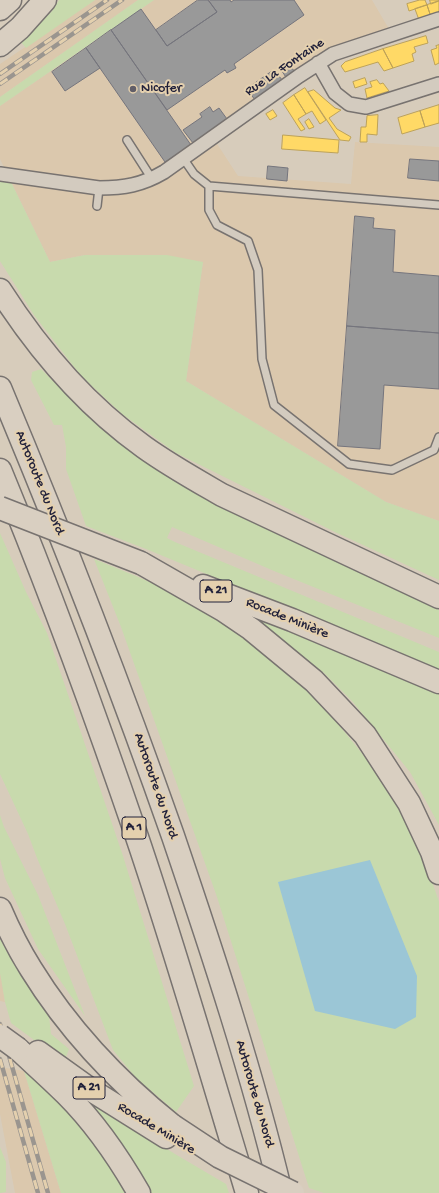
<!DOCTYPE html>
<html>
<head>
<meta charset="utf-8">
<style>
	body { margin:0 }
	canvas { display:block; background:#d7ccbb }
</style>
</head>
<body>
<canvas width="439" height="1193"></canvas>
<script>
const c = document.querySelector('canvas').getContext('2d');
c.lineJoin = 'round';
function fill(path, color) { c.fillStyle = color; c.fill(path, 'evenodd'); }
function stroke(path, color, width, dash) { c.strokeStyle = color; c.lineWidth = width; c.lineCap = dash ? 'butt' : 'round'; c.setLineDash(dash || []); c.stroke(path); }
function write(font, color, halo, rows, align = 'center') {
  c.font = font + ' "Gochi Hand",sans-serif'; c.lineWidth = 4; c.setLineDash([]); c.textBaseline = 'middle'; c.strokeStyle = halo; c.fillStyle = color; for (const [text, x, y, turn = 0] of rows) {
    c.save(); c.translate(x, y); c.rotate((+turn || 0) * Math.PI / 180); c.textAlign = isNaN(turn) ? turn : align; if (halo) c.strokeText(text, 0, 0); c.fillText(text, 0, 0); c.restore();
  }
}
fill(new Path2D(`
	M95 0H138L0 97V64Z
	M154 0H372L389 29 327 49 210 133 238 176 351 184 355 142 439 147V521L386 502 186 381 203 262 85 255 50 262 0 159V106Z
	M0 973 1 975 5 1002 0 1001Z
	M0 1067 24 1071 61 1193H15L0 1114Z`), '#dbc8ad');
fill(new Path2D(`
	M59 0H95L26 48 20 41 52 11Z
	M138 0H154L0 106V97Z
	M0 181 11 182 50 262 85 255H167L203 262 186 381 386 502 439 521V580L337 533 176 453 122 414 81 376 34 315 0 261Z
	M41 369 89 417 124 446 166 476 221 506 439 610V638L274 571 172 527 167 538 175 542 439 652V670L146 549 86 526 66 469V447L62 425H54L31 380 32 372Z
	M0 533 26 592 47 633 123 856 194 1086 176 1112 136 1078 113 1050 65 924 37 858 28 834 0 774Z
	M94 559 136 576 195 602 240 629 314 694 377 772 402 811 427 866 439 902V1193H324L309 1188 217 897 121 627Z
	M259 613 439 689V825L410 772 352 701 324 673 256 620Z
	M0 815 4 827 38 895 85 1016 38 949 5 878 0 859Z
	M0 939 13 962 49 1016 51 1034 69 1049 64 1062 11 1023 5 1002 0 973Z
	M24 1071 57 1100 90 1135 130 1193H61Z
	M77 1091 175 1154 226 1184 229 1193H147Z
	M0 1147 6 1162V1192L0 1193Z`), '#c8daad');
fill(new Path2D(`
	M370 860 417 976 416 1017 395 1029 315 1011 278 882Z`), '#9bc6d6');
const homes = new Path2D(`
	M420 0H425L427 5 409 11 407 4Z
	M430 0H439V1L431 4Z
	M439 1V14L431 17 427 5Z
	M427 5 431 17 419 20 415 9Z
	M426 36 428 43 414 47 416 52 412 54 414 61 393 68 383 49Z
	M439 45V63L435 65 431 50 437 48 436 46Z
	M383 49 393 68 384 71 378 62 345 72 341 66 345 62Z
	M365 78 367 84 355 88 353 82Z
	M377 80 380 84 383 83 389 91 367 98 365 89 372 87 370 82Z
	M305 88 326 120 320 124 312 111 306 114 294 95Z
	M314 90 335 108 341 110 329 118 337 129 351 137 349 141 340 140 308 92Z
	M294 95 306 114 298 119 305 129 301 131 283 103Z
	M439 105V123L425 127 420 111Z
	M273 110 277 116 270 120 266 114Z
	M420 111 425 127 402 134 398 118Z
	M378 115 377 135 367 134V142H360L361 127H366L367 116Z
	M309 119 314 127 309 129 305 122Z
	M283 135 339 140 338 153 282 149Z`);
fill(homes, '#ffd966');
stroke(homes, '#bda259', 1);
const industry = new Path2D(`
	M198 0H208L217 12 167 46 156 30Z
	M210 0H230L231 2 234 0H294L304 15 234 64 236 68 227 73 225 70 167 110 111 30 141 9 167 46 217 12 209 1Z
	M111 30 191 145 165 162 86 48Z
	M86 48 100 68 65 91 52 72Z
	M290 66 296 73 287 79 282 71Z
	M274 70 283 81 255 100 247 89Z
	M210 107 213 112 219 108 227 119 193 143 183 130 202 117 200 114Z
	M410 159 439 161V181L408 178Z
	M268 166 288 168 287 181 267 179Z
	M355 216 374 218 373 228 395 230 393 272 439 276V333L347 326Z
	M347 326 439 333V389L384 385 380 449 338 446Z`);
fill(industry, '#999');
stroke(industry, '#75757d', 1);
const service = new Path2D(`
	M127 140 152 179
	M183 158 194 174 209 186 439 205
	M209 186V210L217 225 248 241 258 270 262 359 274 405 349 464 392 470 434 450 439 437
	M97 206 99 188`);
const minor = new Path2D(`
	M318 63 335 93 349 104 366 107 439 84
	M0 174 99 188C124 188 142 185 164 172L299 76 333 54 439 19`);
const motorway = new Path2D(`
	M0 9 10 0
	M0 45 20 28 45 0
	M0 290C39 351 85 405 144 447 169 465 196 480 222 495L439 597
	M0 388C62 536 120 685 173 836 213 954 252 1072 281 1193
	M0 470C50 591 95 714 137 837 177 955 211 1074 247 1193
	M141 563 223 610 251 629 314 681 365 735 409 803 432 852 439 873
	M203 586 292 620 439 682
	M0 909C9 930 19 950 31 969 68 1029 118 1082 173 1126
	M18 1049C34 1064 50 1078 66 1094 95 1123 119 1158 139 1193
	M38 1052 91 1090 166 1137`);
stroke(service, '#787370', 10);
stroke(minor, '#787370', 16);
stroke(motorway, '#787370', 25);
stroke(service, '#d3cbbf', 7);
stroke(minor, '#d3cbbf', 13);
stroke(motorway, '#d9cfc1', 22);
const rail = new Path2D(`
	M0 74 107 0
	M0 84 122 0
	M0 1024 48 1193
	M0 1059 38 1193`);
stroke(rail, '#9a958f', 4.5);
stroke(rail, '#e4d0ae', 3, [9]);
const motorwayBridge = new Path2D(`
	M0 508 141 563
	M0 1036 18 1049
	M173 1126 220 1157 293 1193`);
stroke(motorwayBridge, '#787370', 25, []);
stroke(motorwayBridge, '#d9cfc1', 22);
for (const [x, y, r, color] of [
	[133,89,4,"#615e68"]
]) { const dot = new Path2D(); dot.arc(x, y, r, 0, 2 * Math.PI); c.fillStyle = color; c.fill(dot); stroke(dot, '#e4d0ae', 1.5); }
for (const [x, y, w] of [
	[216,591,32],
	[134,828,24],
	[89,1088,32]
]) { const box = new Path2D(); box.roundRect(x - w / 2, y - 11, w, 22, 3); c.fillStyle = '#e4d0ae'; c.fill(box); stroke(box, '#22223b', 1); }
write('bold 13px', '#22223b', null, [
	["A 21",216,591],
	["A 1",134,828],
	["A 21",89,1088]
]);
write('14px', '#22223b', '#e4d0ae', [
	["Rue La Fontaine",285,68,-34],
	["Autoroute du Nord",39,483,68],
	["Rocade Minière",287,619,22],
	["Autoroute du Nord",155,786,71],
	["Autoroute du Nord",254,1094,74],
	["Rocade Minière",156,1129,31]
]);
write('14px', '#22223b', '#e4d0ae', [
	["Nicofer",141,89]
], 'left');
</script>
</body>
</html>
